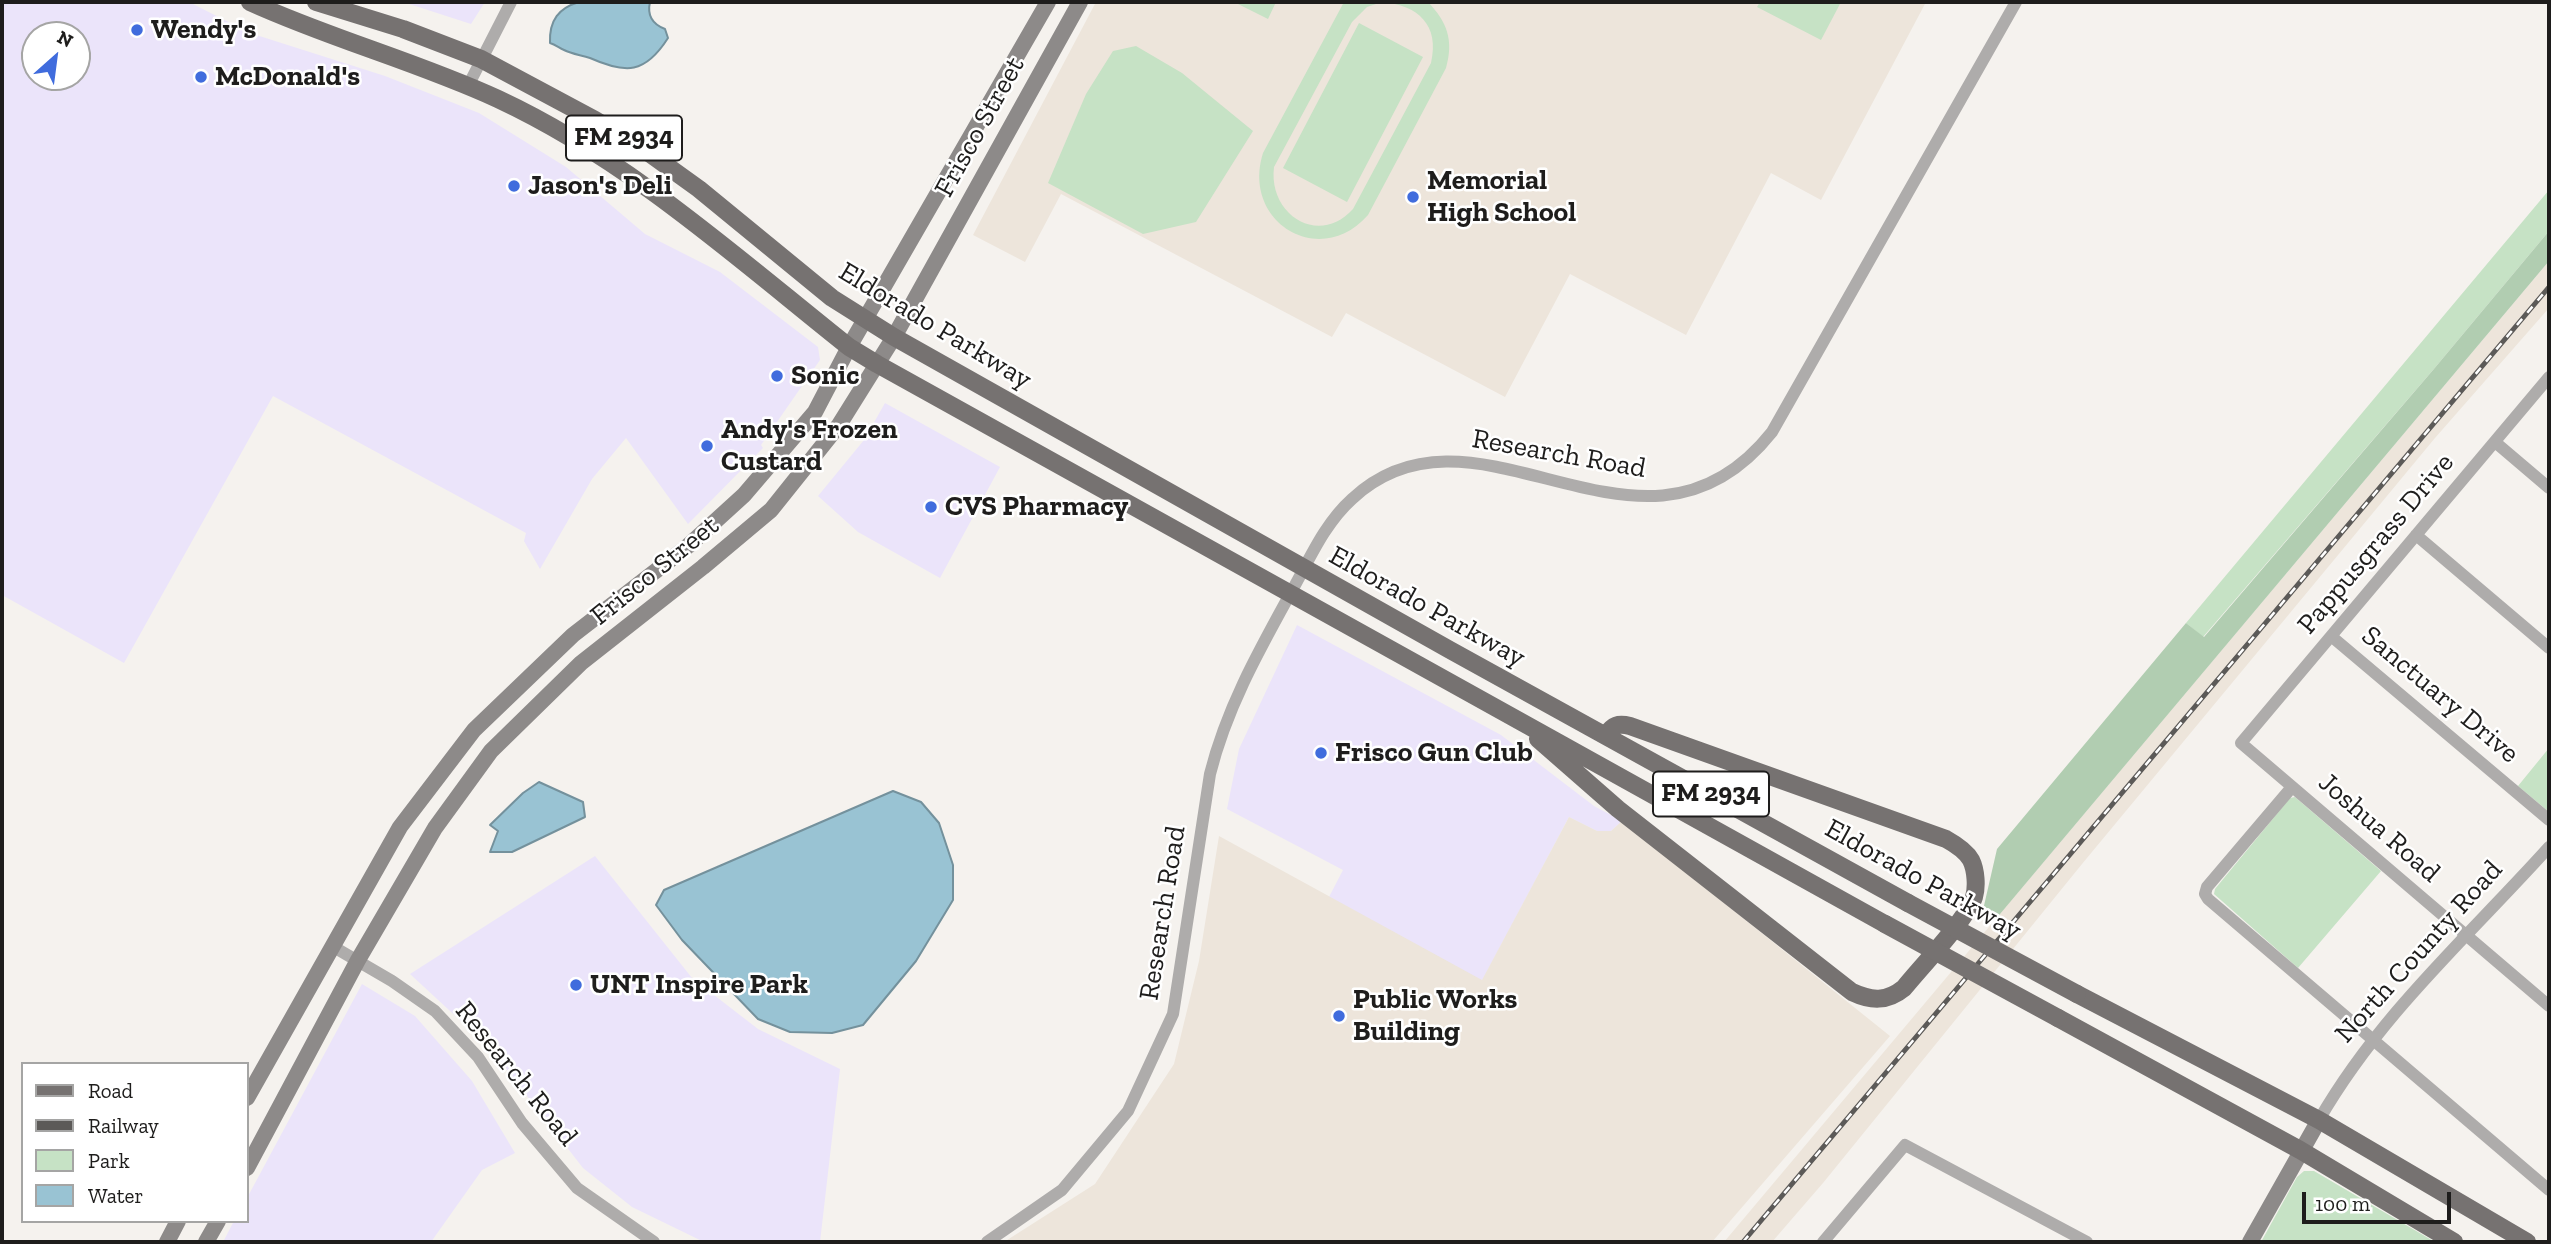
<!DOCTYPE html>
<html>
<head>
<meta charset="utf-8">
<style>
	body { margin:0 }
	#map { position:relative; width:2551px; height:1244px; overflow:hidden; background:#f5f2ee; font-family:"Zilla Slab",serif }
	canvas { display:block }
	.frame { position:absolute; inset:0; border:4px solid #1e1d1c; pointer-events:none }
	.legend { position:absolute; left:21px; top:1062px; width:228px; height:161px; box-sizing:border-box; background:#fff; border:2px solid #a5a5a4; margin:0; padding:9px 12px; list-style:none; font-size:21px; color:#1e1d1c }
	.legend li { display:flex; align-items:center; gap:14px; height:35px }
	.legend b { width:35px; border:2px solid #a5a5a4 }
	.north { position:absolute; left:21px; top:21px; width:70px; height:70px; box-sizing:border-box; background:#fff; border:2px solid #a5a5a4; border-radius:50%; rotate:28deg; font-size:19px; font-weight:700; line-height:28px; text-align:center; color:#1e1d1c }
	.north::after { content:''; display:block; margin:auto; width:24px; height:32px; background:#406cdd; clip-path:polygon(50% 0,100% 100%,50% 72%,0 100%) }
	.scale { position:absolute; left:2302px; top:1192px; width:149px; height:32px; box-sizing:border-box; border:4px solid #1e1d1c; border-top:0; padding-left:9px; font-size:21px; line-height:24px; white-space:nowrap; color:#1e1d1c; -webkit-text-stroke:5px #fff; paint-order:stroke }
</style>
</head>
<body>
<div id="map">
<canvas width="2551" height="1244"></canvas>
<div class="frame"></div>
<ul class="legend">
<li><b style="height:9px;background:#767271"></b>Road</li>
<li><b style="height:9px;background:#5c5a58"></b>Railway</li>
<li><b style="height:19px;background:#c6e2c5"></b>Park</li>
<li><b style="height:19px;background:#99c3d3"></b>Water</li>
</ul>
<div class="north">N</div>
<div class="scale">100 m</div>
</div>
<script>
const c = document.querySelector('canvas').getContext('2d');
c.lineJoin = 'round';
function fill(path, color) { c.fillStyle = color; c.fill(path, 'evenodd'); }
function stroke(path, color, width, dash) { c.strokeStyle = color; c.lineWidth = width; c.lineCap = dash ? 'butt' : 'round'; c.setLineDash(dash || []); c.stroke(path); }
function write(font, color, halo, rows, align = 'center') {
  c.font = font + ' "Zilla Slab",serif'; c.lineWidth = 5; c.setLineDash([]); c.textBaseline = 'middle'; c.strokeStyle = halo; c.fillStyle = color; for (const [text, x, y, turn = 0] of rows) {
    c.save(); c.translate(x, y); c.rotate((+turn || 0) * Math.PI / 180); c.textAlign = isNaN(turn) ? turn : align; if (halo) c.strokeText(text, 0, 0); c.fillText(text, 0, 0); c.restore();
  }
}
fill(new Path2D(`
	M2 2H189L250 33 385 76 479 113 566 167 645 234 720 272 818 347 820 360 761 445 763 448 688 524 626 438 592 479 540 569 524 541 526 533 273 396 124 663 2 595ZM77 35V77H35V35Z
	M403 2H485L471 24Z
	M885 403 1000 467 940 578 858 532 818 496 864 440Z
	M1297 625 1501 735 1594 806 1622 821 1611 831H1597L1569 817 1482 981 1329 897 1343 870 1227 809 1239 749Z
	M595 856 692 978 758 1029 840 1069 820 1242H704L632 1207 583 1168 489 1047 410 974Z
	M362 984 415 1016 472 1081 515 1153 482 1170 431 1242H223L234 1221H247V1198Z`), '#ebe4fa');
fill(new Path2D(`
	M1096 2H1926L1821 200 1771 173 1686 335 1570 274 1505 397 1346 313 1332 337 1061 194 1025 262 973 235Z
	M2549 261V308L2435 438 2082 864 1823 1183 1772 1242H1724Z
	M1569 817 1597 831H1611L1622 821 1890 1036 1712 1242H1004L1095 1184 1174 1064 1199 961 1219 836 1482 980Z`), '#ede5db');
fill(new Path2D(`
	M1234 2H1276L1268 19Z
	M1344 2H1428C1447 22 1454 40 1446 68L1368 215C1320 270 1241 222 1263 153ZM1382 2C1418 5 1440 25 1431 63L1353 209C1319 247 1268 215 1274 167L1352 22 1367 7Z
	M1760 2H1841L1821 40 1757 7Z
	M1359 23 1423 57 1347 202 1283 168Z
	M1136 46 1182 73 1253 131 1196 222 1143 234 1048 183 1086 94 1113 51Z
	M2549 190V231L2433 370 2203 637 2186 623Z
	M2549 748V812L2518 786Z
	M2295 797 2381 871 2298 968 2214 894 2215 889 2290 798Z
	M2304 1171H2314L2435 1242H2261L2297 1177Z`), '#c6e2c5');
fill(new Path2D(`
	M2549 231V261L1995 920 1983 910 1997 849 2186 623 2204 637 2433 370Z`), '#b1cdb1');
const water = new Path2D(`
	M579 2H650C647 15 652 24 665 29L668 38C645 74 626 74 590 58 581 55 572 54 564 50 559 48 556 45 550 43 549 20 559 8 579 2Z
	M539 782 583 802 585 817 512 852H490L498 831 490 825 523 793Z
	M893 791 921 802 939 823 953 865V900L916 961 863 1025 832 1033 790 1032 758 1019 682 940 656 905 664 890Z`);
fill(water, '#99c3d3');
stroke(water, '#74919c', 2);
stroke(new Path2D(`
	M468 86 511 2
	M2549 377 2241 743 2549 1006
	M2495 442 2549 488
	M2416 535 2549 648
	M2331 636 2549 820
	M2292 787 2207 887 2205 894 2208 899 2549 1190
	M332 946 392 981 435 1011 478 1057 522 1123 577 1188 654 1242
	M2319 1120C2380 1014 2468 937 2549 847
	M987 1242 1062 1190 1128 1111 1173 1014 1210 774C1226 710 1257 654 1289 596 1308 563 1323 525 1352 499 1479 381 1643 595 1772 432L2016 2
	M1823 1242 1905 1145 2087 1242`), '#aeacab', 12);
stroke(new Path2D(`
	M247 1098 400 827 474 730 573 635 688 546 744 495 815 412 849 347 1048 2
	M247 1168 358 960 435 828 491 751 581 663 703 567 771 510 839 425 894 337 1080 2
	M167 1242 178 1221
	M206 1242 218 1221
	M2250 1242 2319 1120`), '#8d8a89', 16);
stroke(new Path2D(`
	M250 2C331 39 418 62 498 99 629 160 737 258 849 347L877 364 1885 924
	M316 2 403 29 481 59 595 120 649 153 699 189 832 298 894 337 1450 650 1908 903
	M1538 739 1618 809 1852 992C1871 1001 1887 1002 1904 988 1920 968 1967 919 1974 897 1977 887 1976 870 1971 860 1966 851 1955 844 1946 839L1630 726C1618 723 1613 725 1606 735
	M2077 994 2319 1120 2527 1242
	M2058 1018 2300 1150 2454 1242`), '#767271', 18);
const rail = new Path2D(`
	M1743 1242 2549 287`);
stroke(rail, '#5c5a58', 5);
stroke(rail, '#fff', 2.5, [8]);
stroke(new Path2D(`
	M1908 903 2077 994
	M1885 924 2058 1018`), '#767271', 18);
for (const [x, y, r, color] of [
	[137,30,7,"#406cdd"],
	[201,77,7,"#406cdd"],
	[514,186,7,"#406cdd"],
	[1413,197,7,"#406cdd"],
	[777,376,7,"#406cdd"],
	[707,446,7,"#406cdd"],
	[931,507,7,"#406cdd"],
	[1321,753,7,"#406cdd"],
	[576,985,7,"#406cdd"],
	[1339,1016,7,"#406cdd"]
]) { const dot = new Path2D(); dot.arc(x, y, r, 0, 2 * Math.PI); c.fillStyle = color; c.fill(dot); stroke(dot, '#fff', 2.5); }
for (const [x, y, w] of [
	[624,138,116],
	[1711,794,116]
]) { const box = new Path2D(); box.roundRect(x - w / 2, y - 22.5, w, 45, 5); c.fillStyle = '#fff'; c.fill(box); stroke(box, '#1e1d1c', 2); }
write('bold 26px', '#1e1d1c', null, [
	["FM 2934",624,138],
	["FM 2934",1711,794]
]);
write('bold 28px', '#1e1d1c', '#fff', [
	["Wendy's",151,30],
	["McDonald's",215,77],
	["Memorial",1427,181],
	["High School",1427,213],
	["Jason's Deli",528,186],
	["Sonic",791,376],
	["Andy's Frozen",721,430],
	["Custard",721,462],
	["CVS Pharmacy",945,507],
	["Frisco Gun Club",1335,753],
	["UNT Inspire Park",590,985],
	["Public Works",1353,1000],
	["Building",1353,1032]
], 'left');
write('28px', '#1e1d1c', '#fff', [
	["Frisco Street",980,127,-61],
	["Eldorado Parkway",935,326,31],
	["Research Road",1559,454,10],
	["Pappusgrass Drive",2376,544,-50],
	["Frisco Street",655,571,-39],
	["Eldorado Parkway",1427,607,29],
	["Sanctuary Drive",2440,695,40],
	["Joshua Road",2379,828,41],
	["Eldorado Parkway",1923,880,29],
	["Research Road",1163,913,-81],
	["North County Road",2419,952,-48],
	["Research Road",516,1074,51]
]);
</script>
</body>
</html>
